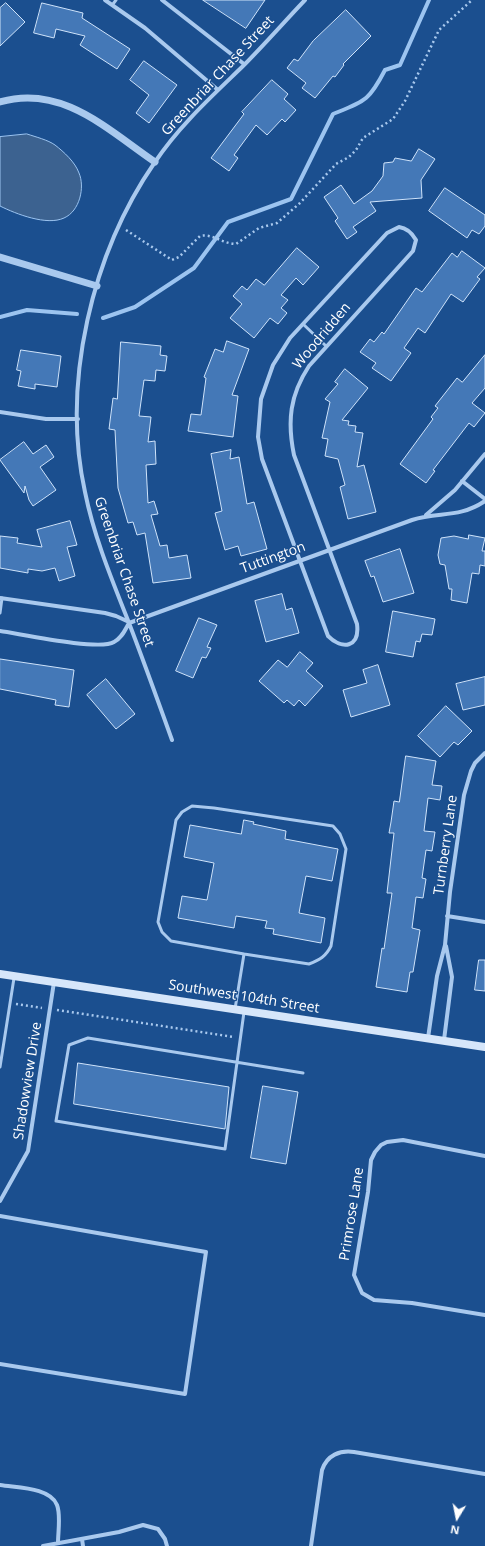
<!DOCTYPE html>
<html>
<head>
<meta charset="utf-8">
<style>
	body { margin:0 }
	#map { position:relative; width:485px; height:1546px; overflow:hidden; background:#1b4f8f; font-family:"Open Sans",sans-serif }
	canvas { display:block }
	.north { position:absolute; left:437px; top:1498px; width:40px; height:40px; -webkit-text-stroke:3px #1b4f8f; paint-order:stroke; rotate:190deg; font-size:11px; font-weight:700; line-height:16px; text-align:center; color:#fff }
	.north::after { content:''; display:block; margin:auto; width:14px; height:18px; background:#fff; clip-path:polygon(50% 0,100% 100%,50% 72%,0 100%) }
</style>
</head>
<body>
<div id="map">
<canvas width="485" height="1546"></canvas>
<div class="north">N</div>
</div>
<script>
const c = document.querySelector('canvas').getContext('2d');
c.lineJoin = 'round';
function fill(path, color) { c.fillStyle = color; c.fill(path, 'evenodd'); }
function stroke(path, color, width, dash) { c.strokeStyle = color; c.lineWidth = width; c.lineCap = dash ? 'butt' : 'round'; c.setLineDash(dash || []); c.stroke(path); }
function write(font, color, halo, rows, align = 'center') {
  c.font = font + ' "Open Sans",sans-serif'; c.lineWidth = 3; c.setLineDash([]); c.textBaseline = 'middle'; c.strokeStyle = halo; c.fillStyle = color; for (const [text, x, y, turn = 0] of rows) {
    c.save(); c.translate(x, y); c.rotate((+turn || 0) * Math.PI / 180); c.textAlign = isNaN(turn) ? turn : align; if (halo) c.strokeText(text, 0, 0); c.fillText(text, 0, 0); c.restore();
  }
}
const water = new Path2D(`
	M27 134C36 137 48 140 55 145 64 152 75 162 79 173 85 187 80 211 64 218 47 226 16 214 0 206V137Z`);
fill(water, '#3c6290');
stroke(water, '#9cc4f0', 1);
stroke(new Path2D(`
	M0 317 27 310 77 314
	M103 318 135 307 194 268 228 222 291 199 333 114C365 101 369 101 385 70L400 65 429 0`), '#9cc4f0', 4);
const building = new Path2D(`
	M203 0H265L246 28Z
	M6 3 25 22 0 46V8Z
	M42 3 83 13 82 18 130 49 117 69 80 45 85 36 56 29 54 38 34 33Z
	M346 10 371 36 343 64 344 65 335 77 333 76 315 98 302 88 306 83 287 68 294 59 298 61 313 41Z
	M144 61 177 85 149 123 136 113 149 95 130 80Z
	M272 80 288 94 284 99 296 110 285 122 282 119 267 135 256 125 234 155 238 158 229 171 211 158 244 114 242 112Z
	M419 149 435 159 421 180 422 198 370 202 376 211 353 227 357 232 347 239 335 221 338 218 324 197 341 185 354 204 372 191 383 176 384 163 393 162 395 158 411 161Z
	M445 188 485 215V226L479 234 472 230 467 238 429 211Z
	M297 248 319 267 303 285 296 278 281 295 288 300 281 308 287 313 278 324 270 318 254 338 230 318 242 304 233 296 242 286 247 290 256 279 264 285Z
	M462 251 485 268 477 277 480 279 463 302 451 294 425 333 418 328 404 348 411 353 391 381 372 368 376 363 360 352 370 339 374 342 382 332 384 334 416 288 422 292 452 253 457 257Z
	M227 341 249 349 232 395 238 396 233 437 188 431 191 414 201 415 206 378 204 377 215 349 223 352Z
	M121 342 161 346 160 355 167 356 165 371 156 370 155 381 144 380 139 416 151 417 148 442 155 441 156 464 146 465 148 503 154 501 158 514 151 515 160 546 167 545 169 558 187 555 191 578 153 583 145 533 137 535 133 522 128 523 118 488 115 430 109 429 113 398 117 399Z
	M21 350 61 356 57 387 35 384V389L18 386 21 371 17 370Z
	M485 355V388L472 403 485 413 474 427 469 423 433 470 435 471 426 483 400 464 433 419 431 417 438 408 435 406 457 378 462 382Z
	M345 369 368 388 342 420 349 421 348 425 356 426 355 432 363 433 357 467 364 465 376 512 348 519 340 487 345 485 338 459 325 456 328 439 322 438 330 402 325 399 338 384 335 382Z
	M24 442 33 454 46 445 54 457 40 467 56 490 33 506 29 500 25 486 24 493 0 460Z
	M231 450 230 459 239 457 247 504 254 502 267 549 241 556 238 546 225 550 215 513 222 511 211 454Z
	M70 521 77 545 67 547 75 576 59 581 55 568 42 571 28 569V573L0 568V536L18 538 17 543 42 547 37 530Z
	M469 535 485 538 482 551H485V566L480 565 479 574 472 573 467 603 451 600 452 589H449L445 565 440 564 438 555 441 538 454 536 468 539Z
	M400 549 414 593 383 602 374 576 371 577 365 561Z
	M282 594 286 610 292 608 299 633 266 642 255 601Z
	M393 611 435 619 432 635 422 634 420 642 416 641 413 657 386 652Z
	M199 618 217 625 207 647 211 648 206 658 202 657 193 678 176 671Z
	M300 652 313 663 306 671 323 686 305 706 299 700 294 706 287 700 284 703 259 681 278 660 287 667Z
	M0 659 74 670 69 707 55 705 56 700 0 689Z
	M378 665 390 705 351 717 343 690 367 683 363 670Z
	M485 677V705L463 710 456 684Z
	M106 679 135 714 116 729 87 695Z
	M446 706 472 731 458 745 454 742 440 757 418 736Z
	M406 756 436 761 432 785 442 786 440 800 428 798 424 831 435 832 432 851 426 850 422 878 426 879 423 898 416 897 412 928 420 930 413 972H410L407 992 376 987 382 948 384 949 392 893H387L394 833H389L391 822 394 801 399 802Z
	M244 820 254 822 253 824 286 831 285 839 338 849 332 881 306 876 299 913 325 918 321 943 273 934 274 929 265 928 267 921 236 916 234 928 178 918 182 896 207 900 214 863 184 857 190 825 241 834Z
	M479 960H485V991L475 990Z
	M78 1063 229 1087 225 1129 74 1104Z
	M263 1086 298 1092 286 1164 251 1158Z`);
fill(building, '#4478b7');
stroke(building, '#cfe3fa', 1);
stroke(new Path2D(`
	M126 230 172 260 179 257 200 236C212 233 223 244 236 244L259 228 277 223 300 203 336 164 349 157 356 150 363 138 393 119 405 101 439 30 472 0
	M16 1004 42 1008
	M57 1010 234 1037`), '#a9c9ee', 2.5, [2, 3]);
stroke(new Path2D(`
	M113 4 116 0
	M303 324 326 346
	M0 613 2 598
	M235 1009 244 954 309 964C320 960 326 956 331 946L346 849 340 834 333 826 214 808 192 806 182 812 176 820 158 922 162 932 171 941 244 954
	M244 1012C238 1058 231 1103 225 1149L56 1121 69 1045 88 1038 303 1073
	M0 1067 14 978`), '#a9c9ee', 3);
stroke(new Path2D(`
	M105 0 145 28 218 90
	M162 0 244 64
	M399 227C407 228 412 233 416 240L413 251 309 366C290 395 287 421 294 455L357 624C360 648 342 650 328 636L262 459 258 437 261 399 273 365 290 338 387 233Z
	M0 412 46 419H78
	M462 481 485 499
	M426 515 455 490 485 454
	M0 598 105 613 116 616 129 622
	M0 631C21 634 99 651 114 642 122 638 125 630 129 623L412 520C439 511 458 519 485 501
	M172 740C158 701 144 662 129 623 112 580 94 537 85 492 61 383 92 253 155 162 179 126 211 97 242 67 264 45 284 22 305 0
	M447 916 485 922
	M428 1038 437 976 445 945 450 892 464 795 471 771 475 763 485 753
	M444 1040 452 977 446 946
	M485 1156 403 1140 387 1142 381 1145 375 1152 371 1160 368 1192 354 1275 362 1293 374 1300 412 1303 485 1315
	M0 1201 28 1151 54 982
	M0 1216 206 1252 185 1394 0 1364
	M0 1485C16 1488 50 1487 57 1505 61 1515 58 1532 58 1543
	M82 1539 83 1546
	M43 1546 119 1532 143 1525 158 1529 165 1539 167 1546
	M311 1546 322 1470C327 1455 340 1450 354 1452L485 1474`), '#a9c9ee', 4);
stroke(new Path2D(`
	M0 102C62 84 108 130 155 162
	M0 257 97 286`), '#a9c9ee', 7);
stroke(new Path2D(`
	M0 974 485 1047`), '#d6e6fa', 8);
write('14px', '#fff', '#1b4f8f', [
	["Greenbriar Chase Street",218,76,-47],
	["Woodridden",322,336,-50],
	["Tuttington",273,558,-20],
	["Greenbriar Chase Street",124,572,71],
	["Turnberry Lane",446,845,-82],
	["Southwest 104th Street",244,997,9],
	["Shadowview Drive",28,1081,-81],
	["Primrose Lane",352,1214,-81]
]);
</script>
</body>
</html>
